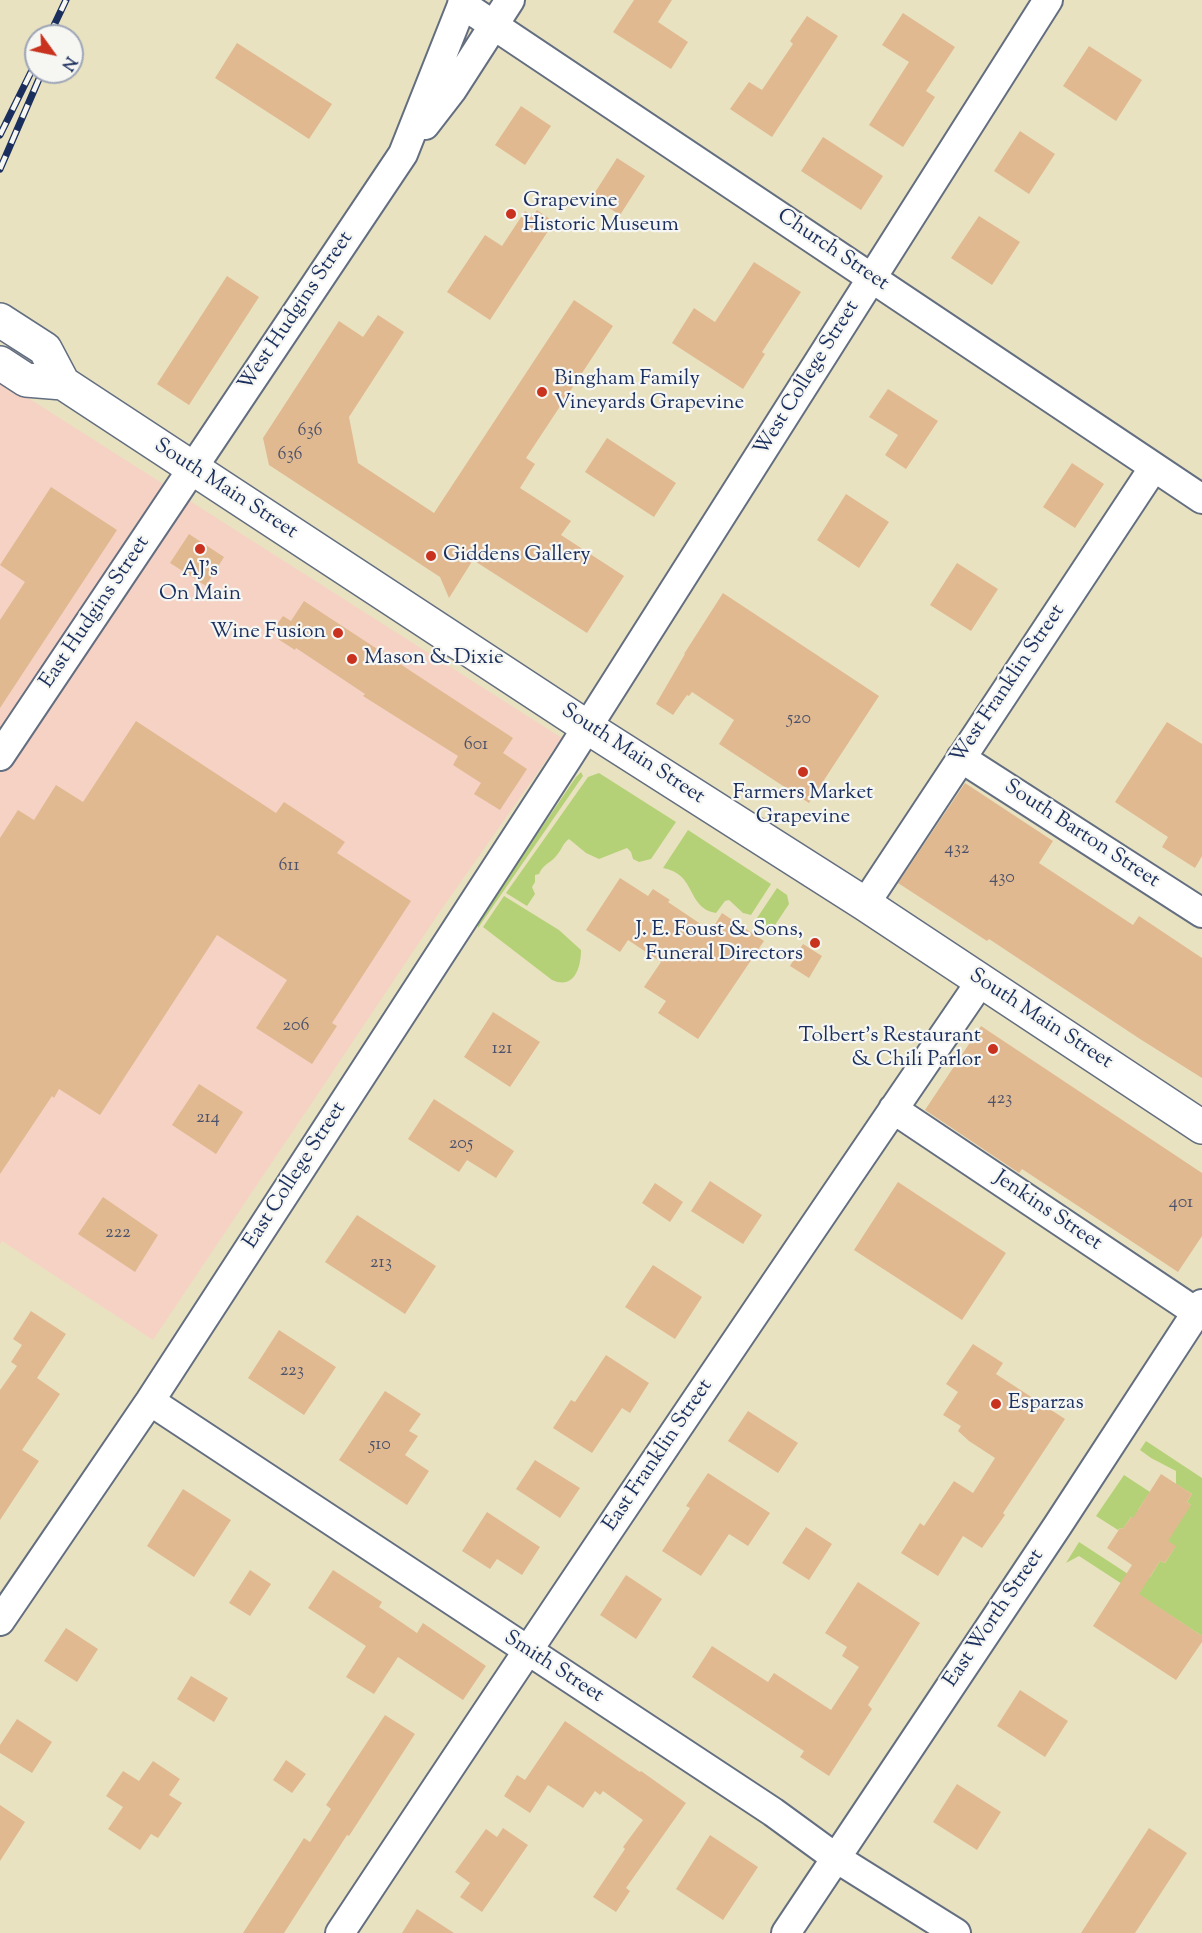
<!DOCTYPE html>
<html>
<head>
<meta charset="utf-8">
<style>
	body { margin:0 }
	#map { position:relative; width:1202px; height:1933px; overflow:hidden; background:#e9e2c0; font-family:"Sorts Mill Goudy",serif }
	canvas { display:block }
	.north { position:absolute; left:24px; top:24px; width:60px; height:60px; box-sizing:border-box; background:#f6f6f2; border:2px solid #9ea6b7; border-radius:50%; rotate:123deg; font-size:16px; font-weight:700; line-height:24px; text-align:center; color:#1b2f5e }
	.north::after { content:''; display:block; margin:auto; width:21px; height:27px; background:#c8321e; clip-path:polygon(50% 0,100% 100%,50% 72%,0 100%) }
</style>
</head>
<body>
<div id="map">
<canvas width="1202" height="1933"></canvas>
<div class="north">N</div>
</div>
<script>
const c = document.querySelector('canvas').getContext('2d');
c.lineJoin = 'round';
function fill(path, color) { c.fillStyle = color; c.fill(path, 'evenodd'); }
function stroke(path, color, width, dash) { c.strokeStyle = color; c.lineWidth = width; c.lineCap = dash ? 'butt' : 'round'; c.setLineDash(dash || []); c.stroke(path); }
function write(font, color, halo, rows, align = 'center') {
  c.font = font + ' "Sorts Mill Goudy",serif'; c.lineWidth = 4.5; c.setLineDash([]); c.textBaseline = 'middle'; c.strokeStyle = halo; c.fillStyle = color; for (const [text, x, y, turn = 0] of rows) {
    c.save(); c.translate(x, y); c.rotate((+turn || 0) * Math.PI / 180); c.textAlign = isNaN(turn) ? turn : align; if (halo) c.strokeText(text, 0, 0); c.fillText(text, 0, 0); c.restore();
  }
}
fill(new Path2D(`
	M0 380 562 738 441 910 153 1340 2 1241 0 1244Z`), '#f6d2c4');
fill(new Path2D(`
	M581 772 583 776 578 783 478 928V921L576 777Z
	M599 773 676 822 651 859 639 862 633 859 631 852 627 848 599 859 586 853 569 839C562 844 563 848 557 855 551 863 543 864 539 874L535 875V882L532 887 535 894 527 906 506 893 588 777Z
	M688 830 771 884 751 915 743 913 729 900 725 901 716 913C686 908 697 874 663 868Z
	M777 888 787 895 789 904 771 931 762 926 757 918Z
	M504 896 559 930 581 950C581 968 574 990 552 980L483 927Z
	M1146 1441 1202 1478V1636L1079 1556 1066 1563 1079 1542 1128 1574 1150 1577 1160 1561 1165 1563 1175 1547 1131 1517 1123 1529 1120 1528 1118 1530 1096 1516 1124 1475 1150 1492 1138 1510 1191 1505 1187 1502 1192 1494 1176 1484V1471L1151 1458 1140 1450Z`), '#b5d177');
fill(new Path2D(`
	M634 0H672L658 22 688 42 671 69 613 32Z
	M903 13 955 47 926 91 935 97 903 147 869 125 909 62 882 45Z
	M807 16 838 36 772 137 730 109 749 82 762 90 793 44 790 41Z
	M237 43 332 104 309 139 215 78Z
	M1089 46 1142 80 1116 121 1063 86Z
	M521 106 551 126 525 165 495 145Z
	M1020 131 1055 154 1029 194 994 171Z
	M823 137 883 176 861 210 801 171Z
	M617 158 645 176 620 215 592 197Z
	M537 210 554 222 490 320 447 292 485 235 502 246 525 211 533 216Z
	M979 216 1020 242 992 285 951 258Z
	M754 262 801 292 762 352 765 354 743 389 672 343 694 308 715 322Z
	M227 276 259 297 189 405 157 384Z
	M574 300 613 326 526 458 535 464 520 488 571 521 561 535 624 576 587 633 473 560 449 598 440 577 269 465 263 438 339 321 363 337 378 315 404 332 349 417 358 463 434 513Z
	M888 389 938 421 906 469 885 455 898 435 869 417Z
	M607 438 676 483 654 517 585 472Z
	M1072 463 1104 484 1075 528 1043 507Z
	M51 487 117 530 0 708V620L25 582 0 565Z
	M846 494 889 522 859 568 817 540Z
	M189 534 224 557 206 586 170 563Z
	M957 563 998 589 971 631 930 605Z
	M723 593 879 696 809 803 719 744 734 720 692 692 689 696 687 695 673 715 656 704 685 654H684Z
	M304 601 513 738 503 753 527 769 500 810 474 794 481 783 453 765 458 756 363 696 365 694 296 648 295 650 278 639 280 636 272 631 283 616 291 621Z
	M136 721 276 813 284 802 345 842 337 853 411 901 332 1023 337 1026 312 1064 256 1028 287 980 217 935 100 1115 59 1089 54 1098 52 1096 0 1174V838L18 810 34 820 56 785 83 802Z
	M1167 722 1202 744V856L1195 868 1162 847 1168 837 1115 802Z
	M965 783 1053 841 1039 863 1133 925 1139 916 1202 958V1078L1140 1039 989 939 987 941 898 883Z
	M620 878 648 896 653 889 670 900 668 902 711 931 722 913 764 941 698 1039 658 1013 666 1001 644 987 661 962 628 940 620 952 586 930Z
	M803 944 822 956 809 978 790 966Z
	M493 1012 540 1042 510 1087 464 1057Z
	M981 1026 1202 1173V1236L1178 1272 1022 1169 1019 1173 925 1110Z
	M199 1084 243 1112 216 1154 172 1125Z
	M434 1099 514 1151 496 1178 467 1160 459 1172 408 1139Z
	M710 1181 762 1215 743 1244 691 1211Z
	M898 1182 1006 1253 962 1320 854 1250Z
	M655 1183 683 1202 670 1222 642 1203Z
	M103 1197 158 1235 135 1272 78 1234Z
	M357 1215 436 1266 405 1314 325 1262Z
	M653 1265 702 1297 675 1339 625 1307Z
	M31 1311 66 1334 37 1378 60 1394 22 1450 39 1461 0 1520V1390L17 1366 11 1362 22 1345 13 1339Z
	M279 1330 336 1367 304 1415 248 1378Z
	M973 1344 1003 1363 996 1374 1065 1419 1003 1513 1005 1515 982 1548 963 1536 938 1576 901 1553 920 1523 924 1526 954 1481 973 1493 995 1458 969 1441 958 1431 961 1426 943 1415 958 1392 946 1384Z
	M606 1355 649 1383 630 1413 622 1408 592 1453 553 1428 571 1400 575 1402Z
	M385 1391 421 1414 409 1431 418 1436 405 1455 429 1471 407 1505 339 1460Z
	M748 1411 798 1443 778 1473 728 1441Z
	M535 1460 580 1488 560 1518 516 1489Z
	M708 1473 770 1513 748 1546 729 1534 701 1576 662 1551 690 1508 686 1506Z
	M1161 1474 1192 1494 1187 1502 1191 1505 1168 1541 1176 1546 1165 1563 1160 1561 1139 1594 1202 1636V1642L1176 1680 1093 1626 1132 1565 1107 1548 1120 1528 1123 1529 1131 1517 1133 1518Z
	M183 1489 231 1520 194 1577 147 1546Z
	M487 1512 540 1547 522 1575 497 1559 490 1569 462 1551Z
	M806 1527 832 1544 809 1580 782 1563Z
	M250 1570 271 1584 250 1616 229 1603Z
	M333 1570 382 1602 379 1607 417 1633 423 1623 486 1666 463 1700 398 1657 374 1694 346 1677 366 1646 308 1608Z
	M626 1575 662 1599 636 1639 600 1615Z
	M858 1582 920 1623 868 1705 872 1709 829 1776 800 1757 804 1751 692 1677 712 1646 768 1682 774 1673 831 1710 859 1667 842 1656 847 1647 825 1633Z
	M66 1628 98 1649 77 1682 44 1661Z
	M191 1676 228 1698 214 1722 177 1699Z
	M1020 1690 1068 1721 1045 1757 997 1726Z
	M385 1715 415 1734 349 1836 347 1835 284 1933H243L304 1838 310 1842 331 1809 326 1805Z
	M17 1719 52 1742 32 1773 0 1753V1745Z
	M565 1721 640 1772 641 1771 686 1803 626 1888 630 1891 616 1912 593 1897 625 1849 623 1847 643 1820 603 1791 600 1795 595 1791 583 1808 548 1785 530 1813 504 1796 517 1775 525 1780Z
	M286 1760 306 1774 292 1793 273 1780Z
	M153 1761 180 1779 169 1795 182 1803 158 1838 151 1834 140 1850 108 1829 123 1807 106 1796 123 1771 139 1781Z
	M957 1784 1001 1812 977 1850 933 1822Z
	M0 1805 25 1822 0 1861Z
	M503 1828 528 1845 482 1912 460 1897 470 1883 455 1872 486 1829 497 1837Z
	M1149 1828 1187 1853 1135 1933H1081Z
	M710 1835 758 1867 723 1920 676 1889Z
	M417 1909 454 1933H402Z`), '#e0b991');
const minor = new Path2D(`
	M462 4 1202 499
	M425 125 452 90 510 0
	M0 756 403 154 464 0
	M961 758 1202 913
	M865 904 1154 467
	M893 1109 1202 1316
	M150 1401 773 1812 836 1858 956 1933
	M0 1621 150 1401 567 759 1048 0
	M340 1933C551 1614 765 1297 981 981
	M786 1933 1058 1525 1202 1304`);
const major = new Path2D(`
	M0 320 45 349 63 383
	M0 363 26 380 63 383 587 727 865 904 1202 1127`);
stroke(minor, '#636e80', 32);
stroke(major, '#636e80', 36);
stroke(minor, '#fff', 28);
stroke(major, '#fff', 33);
const rail = new Path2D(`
	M49 36 66 0
	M0 135 36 62
	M0 169 42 72`);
stroke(rail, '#1b2f5e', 7);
stroke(rail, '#f6f6f2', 4.5, [14]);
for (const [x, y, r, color] of [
	[511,214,6,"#c8321e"],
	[542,392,6,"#c8321e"],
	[200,549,6,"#c8321e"],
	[431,556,6,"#c8321e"],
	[338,633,6,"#c8321e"],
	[352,659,6,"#c8321e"],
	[803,772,6,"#c8321e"],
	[815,943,6,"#c8321e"],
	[993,1049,6,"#c8321e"],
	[996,1404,6,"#c8321e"]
]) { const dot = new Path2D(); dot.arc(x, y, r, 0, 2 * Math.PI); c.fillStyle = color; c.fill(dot); stroke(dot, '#f6f6f2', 2); }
write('18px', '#4c526b', null, [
	["636",310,432],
	["636",290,456],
	["520",799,720],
	["601",476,746],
	["432",957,850],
	["611",289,867],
	["430",1002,879],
	["206",296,1027],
	["121",502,1050],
	["423",1000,1100],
	["214",208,1119],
	["205",461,1145],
	["401",1181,1204],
	["222",118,1234],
	["213",381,1264],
	["223",292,1372],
	["510",380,1446]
]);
write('21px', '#1b2f5e', '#f6f6f2', [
	["Grapevine",523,202],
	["Historic Museum",523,226],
	["Bingham Family",554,380],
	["Vineyards Grapevine",554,404],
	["Giddens Gallery",443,556],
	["AJ’s",200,571,"center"],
	["On Main",200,595,"center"],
	["Wine Fusion",326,633,"right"],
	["Mason & Dixie",364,659],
	["Farmers Market",803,794,"center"],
	["Grapevine",803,818,"center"],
	["J. E. Foust & Sons,",803,931,"right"],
	["Funeral Directors",803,955,"right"],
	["Tolbert’s Restaurant",981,1037,"right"],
	["& Chili Parlor",981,1061,"right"],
	["Esparzas",1008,1404]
], 'left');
write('21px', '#1b2f5e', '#f6f6f2', [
	["Church Street",832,251,34],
	["West Hudgins Street",297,312,-56],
	["West College Street",808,379,-58],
	["South Main Street",225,490,33],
	["East Hudgins Street",96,613,-56],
	["West Franklin Street",1009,685,-56],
	["South Main Street",632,755,33],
	["South Barton Street",1081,835,33],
	["South Main Street",1040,1020,33],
	["East College Street",296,1176,-57],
	["Jenkins Street",1047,1212,34],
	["East Franklin Street",659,1456,-56],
	["East Worth Street",995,1619,-56],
	["Smith Street",553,1668,33]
]);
</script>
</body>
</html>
